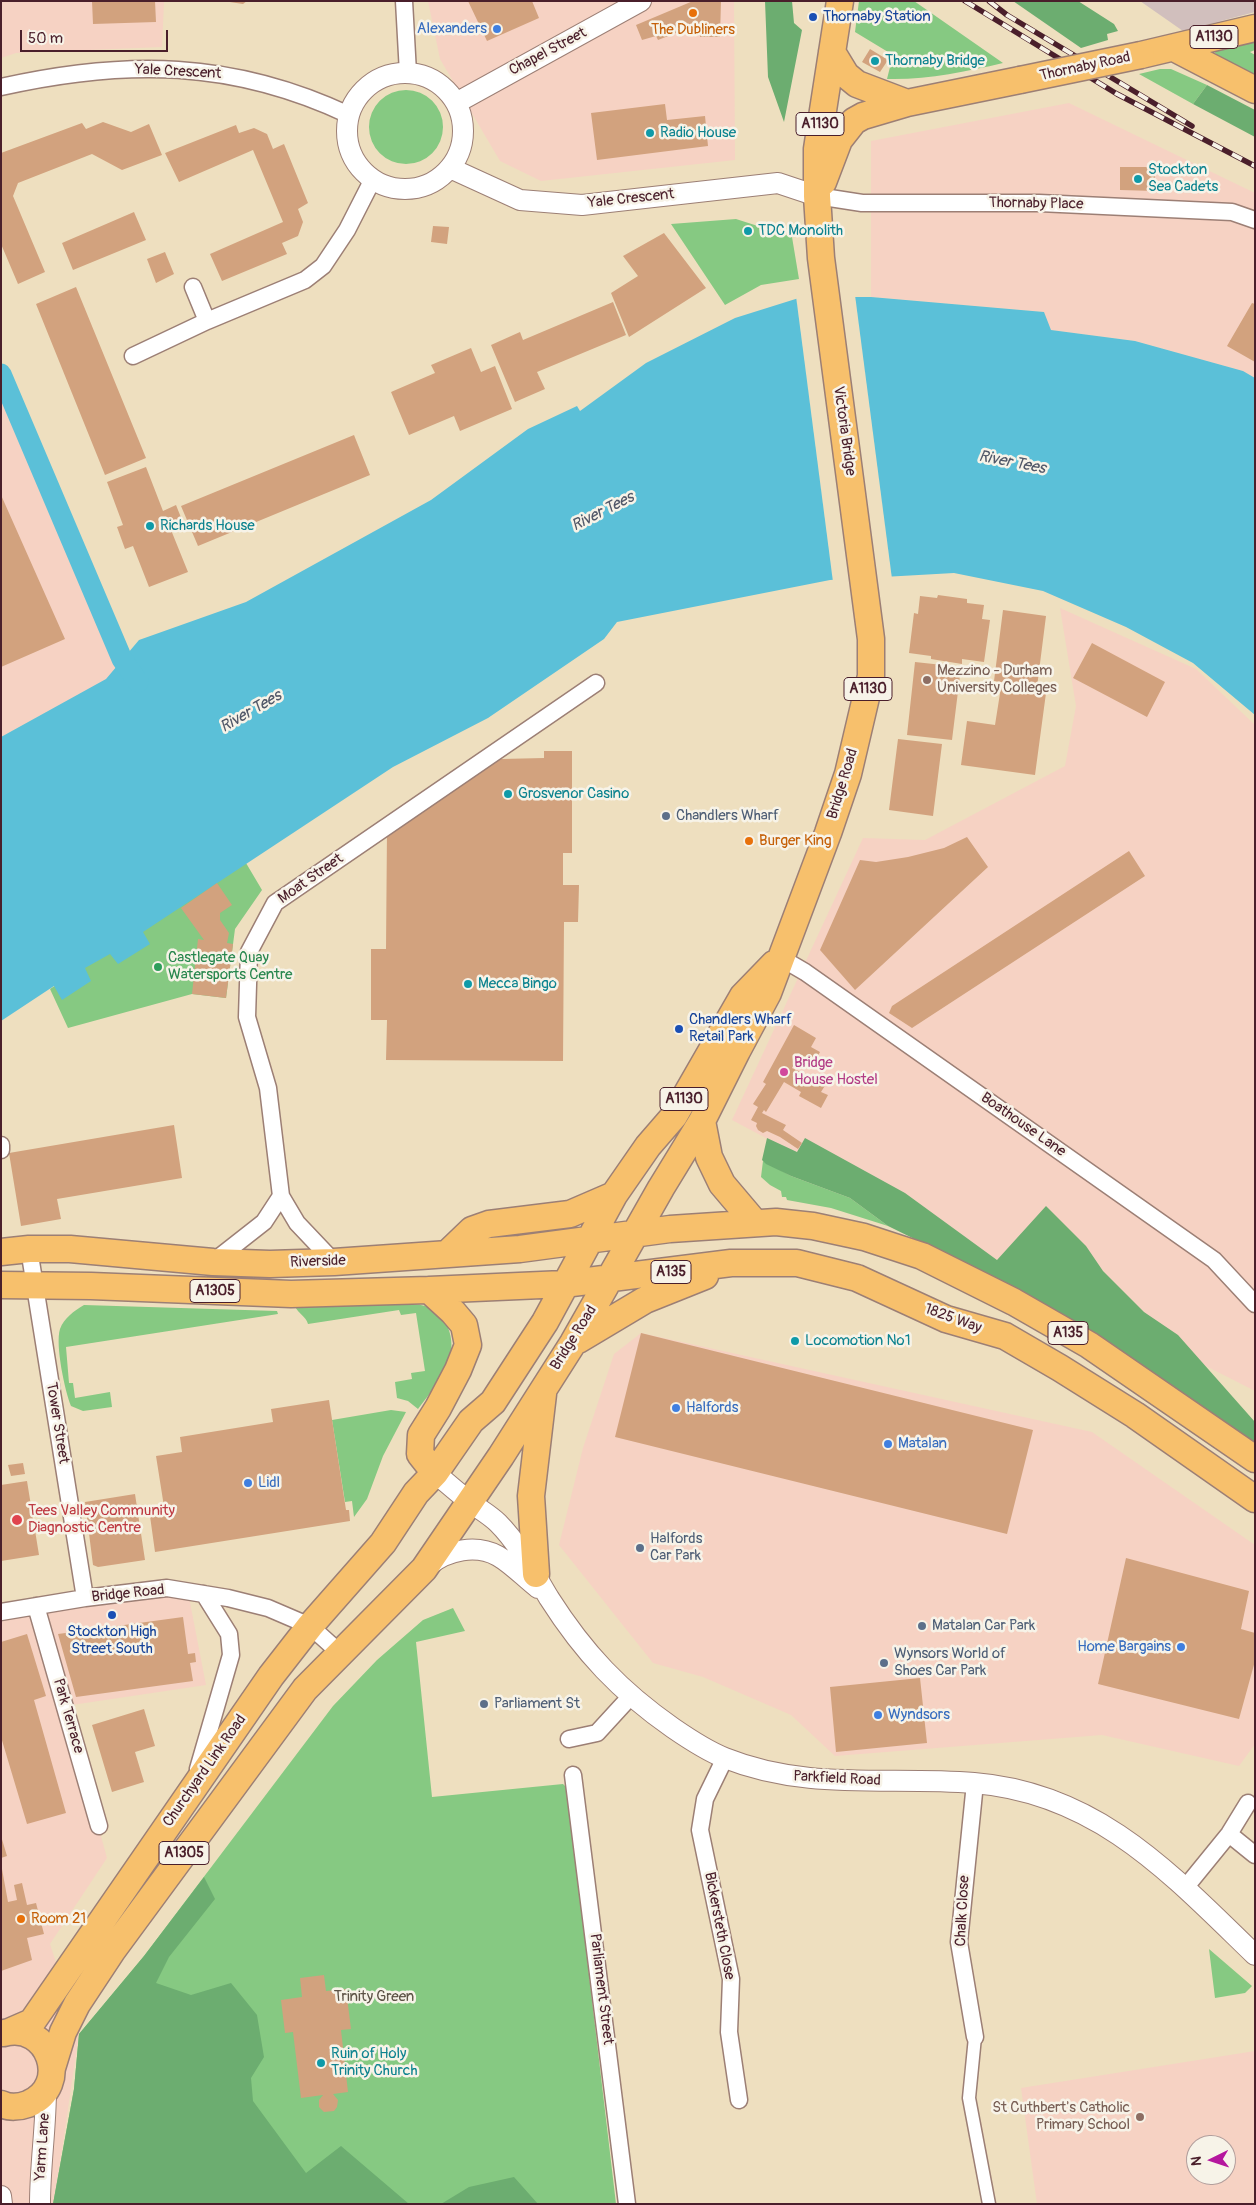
<!DOCTYPE html>
<html>
<head>
<meta charset="utf-8">
<style>
	body { margin:0 }
	#map { position:relative; width:1256px; height:2205px; overflow:hidden; background:#eedfbf; font-family:Pangolin,sans-serif }
	canvas { display:block }
	.frame { position:absolute; inset:0; border:2px solid #4a1f2b; pointer-events:none }
	.north { position:absolute; left:1186px; top:2135px; width:50px; height:50px; box-sizing:border-box; background:#f7f3e8; border:1px solid #b29e9c; border-radius:50%; rotate:266deg; font-size:14px; font-weight:700; line-height:20px; text-align:center; color:#4a1f2b }
	.north::after { content:''; display:block; margin:auto; width:18px; height:22px; background:#b5179e; clip-path:polygon(50% 0,100% 100%,50% 72%,0 100%) }
	.scale { position:absolute; left:20px; top:30px; width:148px; height:22px; box-sizing:border-box; border:2px solid #4a1f2b; border-top:0; padding-left:6px; font-size:15px; line-height:18px; white-space:nowrap; color:#4a1f2b; -webkit-text-stroke:4px #f7f3e8; paint-order:stroke }
</style>
</head>
<body>
<div id="map">
<canvas width="1256" height="2205"></canvas>
<div class="frame"></div>
<div class="north">N</div>
<div class="scale">50 m</div>
</div>
<script>
const c = document.querySelector('canvas').getContext('2d');
c.lineJoin = 'round';
function fill(path, color) { c.fillStyle = color; c.fill(path, 'evenodd'); }
function stroke(path, color, width, dash) { c.strokeStyle = color; c.lineWidth = width; c.lineCap = dash ? 'butt' : 'round'; c.setLineDash(dash || []); c.stroke(path); }
function write(font, color, halo, rows, align = 'center') {
  c.font = font + ' Pangolin,sans-serif'; c.lineWidth = 5; c.setLineDash([]); c.textBaseline = 'middle'; c.strokeStyle = halo; c.fillStyle = color; for (const [text, x, y, turn = 0] of rows) {
    c.save(); c.translate(x, y); c.rotate((+turn || 0) * Math.PI / 180); c.textAlign = isNaN(turn) ? turn : align; if (halo) c.strokeText(text, 0, 0); c.fillText(text, 0, 0); c.restore();
  }
}
fill(new Path2D(`
	M1 1H164L162 47 16 53 1 58Z
	M428 1H734L735 160 541 181 500 161 440 59Z
	M1069 103 1255 193V378L1242 371 1135 341 1050 330 1044 312 871 297V141Z
	M1 386 122 659 107 679 1 737Z
	M1060 608 1196 669 1255 725V1391L918 1219 732 1120 863 838 925 840 1065 766 1076 706Z
	M641 1333 1092 1432 1255 1545V1744L1239 1766 1102 1735 835 1756 791 1715 703 1677 653 1663 559 1545 583 1448 614 1354Z
	M188 1592 206 1685 65 1706 107 1858 50 1944 79 2034 54 2204H1V1610Z
	M1255 2051V2204H1037L1021 2088ZM1196 2145H1226V2175H1196Z`), '#f6d2c3');
fill(new Path2D(`
	M1140 1H1255V12L1183 31Z`), '#d1bfbd');
fill(new Path2D(`
	M859 1H914L1003 63C964 72 927 80 887 79L893 55 855 32Z
	M1255 39V50L1250 52 1255 55V77L1218 57 1215 53 1216 48Z
	M1160 69H1171L1207 85 1193 104 1139 74Z
	M369 127a37 37 0 1 1 74 0a37 37 0 1 1-74 0Z
	M736 219 792 237 799 279 761 285 725 305 671 224Z
	M246 863 262 890 235 929 226 998 192 994 68 1028 50 989Z
	M763 1161 791 1176 850 1198 888 1226 831 1208 787 1200 786 1197H782L781 1191 770 1185 761 1177Z
	M406 1304C412 1305 420 1304 425 1306 451 1315 457 1345 447 1367 439 1382 428 1396 418 1409L408 1401 397 1398 395 1382 412 1379 411 1373 425 1371 416 1313 401 1315 399 1310 308 1324C306 1316 298 1314 295 1306Z
	M84 1305 277 1311 278 1314 66 1347 69 1383H73L75 1398 110 1392 112 1407 83 1411 71 1406C65 1391 55 1345 60 1329 64 1318 74 1311 84 1305Z
	M391 1410 406 1412 383 1456 367 1499 354 1517 352 1501 345 1502 332 1420Z
	M453 1608 465 1631 416 1642 432 1797 563 1784 567 1788 616 2204H53L74 2089 79 2034 144 1956 333 1706 377 1660 423 1620Z
	M1209 1949 1252 1986 1245 1993 1215 1998Z`), '#86c982');
fill(new Path2D(`
	M765 1H792L794 23 802 30 784 122 768 77Z
	M1013 1H1078L1114 24 1118 31 1107 34 1108 40 1081 48Z
	M1207 85 1255 110V137L1193 104Z
	M767 1138 797 1152 805 1138 905 1193 997 1260 1046 1206 1086 1246 1103 1271 1144 1312 1178 1335 1255 1422V1443L943 1253 888 1226 850 1198 791 1176 766 1164 762 1160Z
	M204 1877 215 1899 169 1957 156 1983 191 1995 231 1983 257 2015 264 2057 251 2078 253 2101 306 2173 341 2146 409 2204H53L74 2089 79 2034 144 1956Z
	M514 2177 538 2204H441L469 2187Z`), '#6cad70');
fill(new Path2D(`
	M802 297H871L1044 312 1051 330 1135 341 1243 371 1255 378V715L1193 663 1126 627 1043 591 954 573 830 580 617 622 604 639 488 718 393 767 143 932 150 944 118 964 110 954 85 968 91 981 62 1000 54 986 1 1021V737L106 679 139 640 246 602 431 500 528 429 577 406 580 411 646 363 735 318Z`), '#5bc0d8');
fill(new Path2D(`
	M802 294 855 295 892 579 833 582 796 296Z`), '#eedfbf');
stroke(new Path2D(`
	M1 374 122 659 138 682`), '#5bc0d8', 21);
fill(new Path2D(`
	M92 1H155L156 22 93 24Z
	M223 1H247L243 4Z
	M468 1H532L539 18 487 41Z
	M693 1H721L720 37H700V28L685 29 684 26 680 27 681 31 658 40 656 36 642 40 636 25Z
	M870 49 888 60 880 72 862 62Z
	M665 104 667 120 705 116 708 146 597 160 591 113Z
	M103 122 131 132 149 124 162 155 122 170 92 154 18 183 13 196 45 272 18 284 1 244V153L82 123 86 129Z
	M236 125 239 133 254 128 267 134 273 149 284 144 308 203 298 209 303 222 298 236 282 243 287 254 222 281 210 254 283 222 253 150 179 182 165 153Z
	M1120 167H1155V191L1120 190Z
	M134 212 146 240 73 270 62 243Z
	M433 226 449 227 447 244 431 242Z
	M664 233 706 288 629 337 611 293 638 276 623 256Z
	M165 252 174 274 156 283 147 259Z
	M76 287 146 458 105 475 36 304Z
	M613 302 626 335 537 372 545 389 515 402 491 345 520 332 523 340Z
	M1252 303 1255 304V362L1227 346Z
	M471 348 481 372 495 366 512 409 460 431 454 416 409 435 391 392 435 373 431 365Z
	M354 435 370 475 198 546 181 506Z
	M146 467 163 511 176 505 184 525 171 530 188 572 149 587 133 546 125 549 117 527 123 525 107 482Z
	M1 495 65 639 1 667Z
	M938 595 967 599V603L984 605 982 619 990 620 984 662 962 659V664L931 659V656L909 653 914 613 918 614 920 596 937 598Z
	M1003 610 1046 616 1037 687 994 681Z
	M1092 643 1165 682 1147 717 1073 678Z
	M915 662 961 667 952 740 907 735Z
	M1001 687 1046 693 1035 775 961 765 967 721 995 725Z
	M898 739 942 744 933 816 889 810Z
	M544 751H572V853H563V885H579L578 922H564L563 1061 386 1060 387 1020H371V949H386L387 830 501 759 544 758Z
	M967 837 988 867 855 990 820 950 860 860 876 862 908 857 944 848Z
	M1129 851 1145 876 912 1028 889 1013 892 1006Z
	M217 883 232 905 220 913V920L229 933 227 943 233 944 226 998 192 994 198 939 204 940 181 908Z
	M794 1025 816 1038 811 1047 820 1052 812 1067 797 1058 792 1068 826 1084 821 1092 828 1095 821 1108 799 1096 801 1092 784 1082 766 1112 764 1110 762 1113 786 1125 783 1130 802 1143 798 1149 780 1137 767 1131 763 1133 758 1130 756 1126 757 1123 751 1120 758 1107 753 1104 766 1084 763 1082Z
	M174 1125 182 1178 57 1199 61 1219 21 1226 9 1153Z
	M641 1333 1033 1430 1007 1534 615 1437Z
	M329 1400 346 1510H349L350 1521 155 1552 150 1516 165 1513 156 1456 182 1452 180 1437 273 1422 271 1409Z
	M23 1463 25 1474 11 1476 8 1465Z
	M27 1481 39 1555 1 1561V1485Z
	M135 1494 145 1560 98 1567 93 1565 85 1502Z
	M1126 1558 1249 1591 1241 1629 1255 1633V1661L1239 1719 1098 1684Z
	M183 1617 188 1654 195 1653 196 1662 190 1663 193 1681 76 1697 58 1634Z
	M27 1634 46 1696 34 1700 66 1813 27 1824 1 1737V1642Z
	M920 1678 927 1743 836 1752 830 1687Z
	M144 1709 155 1746 135 1752 144 1782 112 1792 92 1725Z
	M1 1836 7 1856 1 1858Z
	M2 1869 8 1902 17 1900 14 1885 22 1883 27 1905 36 1903 44 1934 27 1938 32 1960 1 1971Z
	M324 1975 326 1991 346 1989 351 2029 341 2030 348 2092 333 2094 338 2100 337 2107 334 2111 324 2112 319 2107V2100L323 2095 301 2098 293 2032 285 2033 281 2000 302 1997 300 1978Z`), '#d2a27e');
const pedestrian = new Path2D(`
	M975 2037 969 2098 989 2204`);
const minor = new Path2D(`
	M404 1 408 73
	M1 87C126 59 232 60 349 115
	M817 196 862 203H1039L1232 212 1255 220
	M193 287 207 321
	M133 356 207 321 305 280 323 266 347 230 373 179
	M781 958 805 972 1214 1260 1255 1304
	M1 1145V1150
	M29 1249 85 1598
	M213 1262 264 1222 281 1196
	M334 1262 297 1223 281 1196 268 1088 247 1017 249 952 275 903 596 683
	M36 1606 99 1826
	M1 1612 85 1598 167 1588 228 1598 268 1608 310 1626 340 1653
	M569 1739 597 1733 630 1697
	M725 1758 705 1799 700 1830 731 1979 729 2032 739 2100
	M198 1769 231 1655 229 1634 204 1594
	M573 1775 627 2204
	M1229 1834 1255 1855
	M1185 1888 1229 1834 1248 1803
	M975 2037 959 1942 975 1783`);
const tertiary = new Path2D(`
	M347 131a58 58 0 1 1 116 0a58 58 0 1 1-116 0Z
	M456 103 641 1
	M450 168 520 200 582 205 778 183 817 196
	M435 1473C447 1483 458 1493 470 1502 479 1509 490 1515 498 1523 519 1544 534 1573 549 1598 584 1653 620 1691 673 1728 689 1739 707 1751 725 1758 807 1791 889 1776 974 1783 1098 1793 1171 1874 1255 1955
	M429 1565C448 1550 476 1544 498 1556 512 1564 525 1578 538 1588
	M1 2196 2 2204
	M40 2204C40 2165 46 2128 46 2089`);
const primary = new Path2D(`
	M1174 48 1255 90
	M832 52 846 75 857 84 907 103
	M1141 55 1255 28
	M823 182 839 140 854 121 863 116 907 103 1020 80
	M702 1121 709 1157 722 1184 755 1223
	M1 1252 29 1249H70L213 1262 270 1264 334 1262 520 1249 670 1229 776 1222 813 1226 864 1237 922 1256 1014 1302 1089 1345 1255 1459
	M448 1253 472 1230 489 1224 570 1214 614 1195
	M1 1285 91 1286 291 1294 429 1290 564 1284 731 1263H797L857 1278 946 1319 1005 1336 1060 1368 1135 1415 1255 1499
	M429 1290 453 1312 464 1325 468 1345 458 1370 438 1408 421 1435 420 1454 435 1473
	M578 1340 645 1300 705 1276
	M536 1574 531 1496 543 1394
	M9 2032 32 2022 271 1676 310 1626 383 1543 416 1493 435 1473 471 1421 493 1402 545 1322 614 1195 648 1146 674 1116 743 996 774 964
	M52 2068 63 2032 77 2004 112 1951 305 1689 424 1569 501 1456 573 1343 661 1188 702 1121 737 1051 768 993 828 833 848 774 871 676V639L821 258 817 196V149L840 1
	M1 2104C9 2108 20 2107 28 2104 72 2086 49 2021 4 2033`);
stroke(pedestrian, '#9c7f75', 15);
stroke(minor, '#9c7f75', 19);
stroke(tertiary, '#9c7f75', 22);
stroke(primary, '#9c7f75', 29);
stroke(pedestrian, '#fff', 12);
stroke(minor, '#fff', 16);
stroke(tertiary, '#fff', 20);
stroke(primary, '#f7c06c', 26);
const rail = new Path2D(`
	M965 1 1117 94 1255 166
	M989 1 1007 15 1192 126`);
stroke(rail, '#4a1f2b', 5.5);
stroke(rail, '#f7f3e8', 4, [11]);
const primaryBridge = new Path2D(`
	M1020 80 1141 55`);
stroke(primaryBridge, '#9c7f75', 29, []);
stroke(primaryBridge, '#f7c06c', 26);
for (const [x, y, r, color] of [
	[693,13,5,"#e8710a"],
	[813,17,5,"#1a4fb4"],
	[497,29,5,"#3f7fe0"],
	[875,61,5,"#0f9aa8"],
	[650,133,5,"#0f9aa8"],
	[1138,179,5,"#0f9aa8"],
	[748,231,5,"#0f9aa8"],
	[150,526,5,"#0f9aa8"],
	[927,680,5,"#8d6e63"],
	[508,794,5,"#0f9aa8"],
	[666,816,5,"#5c6f8a"],
	[749,841,5,"#e8710a"],
	[158,967,5,"#2e9e5b"],
	[468,984,5,"#0f9aa8"],
	[679,1029,5,"#1a4fb4"],
	[784,1072,5,"#d1479c"],
	[795,1341,5,"#0f9aa8"],
	[676,1408,5,"#3f7fe0"],
	[888,1444,5,"#3f7fe0"],
	[248,1483,5,"#3f7fe0"],
	[17,1520,6,"#e0444e"],
	[640,1548,5,"#5c6f8a"],
	[112,1615,5,"#1a4fb4"],
	[922,1626,5,"#5c6f8a"],
	[1181,1647,5,"#3f7fe0"],
	[884,1663,5,"#5c6f8a"],
	[484,1704,5,"#5c6f8a"],
	[878,1715,5,"#3f7fe0"],
	[21,1919,5,"#e8710a"],
	[321,2063,5,"#0f9aa8"],
	[1140,2117,5,"#8d6e63"]
]) { const dot = new Path2D(); dot.arc(x, y, r, 0, 2 * Math.PI); c.fillStyle = color; c.fill(dot); stroke(dot, '#f7f3e8', 2); }
for (const [x, y, w] of [
	[1214,37,48],
	[820,124,48],
	[868,689,48],
	[684,1099,48],
	[671,1272,40],
	[215,1291,50],
	[1068,1333,40],
	[184,1853,50]
]) { const box = new Path2D(); box.roundRect(x - w / 2, y - 11.5, w, 23, 4); c.fillStyle = '#f7f3e8'; c.fill(box); stroke(box, '#4a1f2b', 1); }
write('bold 14px', '#4a1f2b', null, [
	["A1130",1214,37],
	["A1130",820,124],
	["A1130",868,689],
	["A1130",684,1099],
	["A135",671,1272],
	["A1305",215,1291],
	["A135",1068,1333],
	["A1305",184,1853]
]);
write('15px', '#164399', '#f7f3e8', [
	["Thornaby Station",823,17],
	["Chandlers Wharf",689,1020],
	["Retail Park",689,1037],
	["Stockton High",112,1632,"center"],
	["Street South",112,1649,"center"]
], 'left');
write('15px', '#366cbe', '#f7f3e8', [
	["Alexanders",487,29,"right"],
	["Halfords",686,1408],
	["Matalan",898,1444],
	["Lidl",258,1483],
	["Home Bargains",1171,1647,"right"],
	["Wyndsors",888,1715]
], 'left');
write('15px', '#c56008', '#f7f3e8', [
	["The Dubliners",693,30,"center"],
	["Burger King",759,841],
	["Room 21",31,1919]
], 'left');
write('15px', '#4a1f2b', '#f7f3e8', [
	["Chapel Street",548,52,-28],
	["Thornaby Road",1085,67,-12],
	["Yale Crescent",178,72,3],
	["Yale Crescent",631,199,-6],
	["Thornaby Place",1036,204,1],
	["Victoria Bridge",844,431,82],
	["Bridge Road",843,784,-73],
	["Moat Street",311,879,-35],
	["Boathouse Lane",1023,1125,35],
	["Riverside",318,1262,-2],
	["1825 Way",953,1319,20],
	["Bridge Road",574,1338,-58],
	["Tower Street",57,1423,81],
	["Bridge Road",128,1594,-6],
	["Park Terrace",68,1716,74],
	["Churchyard Link Road",205,1771,-55],
	["Parkfield Road",837,1779,3],
	["Chalk Close",963,1911,-87],
	["Bickersteth Close",719,1926,79],
	["Parliament Street",601,1989,83],
	["Yarm Lane",43,2147,-86]
]);
write('15px', '#0d838f', '#f7f3e8', [
	["Thornaby Bridge",885,61],
	["Radio House",660,133],
	["Stockton",1148,170],
	["Sea Cadets",1148,187],
	["TDC Monolith",758,231],
	["Richards House",160,526],
	["Grosvenor Casino",518,794],
	["Mecca Bingo",478,984],
	["Locomotion No1",805,1341],
	["Ruin of Holy",331,2054],
	["Trinity Church",331,2071]
], 'left');
write('15px', '#785e54', '#f7f3e8', [
	["Mezzino - Durham",937,671],
	["University Colleges",937,688],
	["St Cuthbert's Catholic",1130,2108,"right"],
	["Primary School",1130,2125,"right"]
], 'left');
write('15px', '#4e5e75', '#f7f3e8', [
	["Chandlers Wharf",676,816],
	["Halfords",650,1539],
	["Car Park",650,1556],
	["Matalan Car Park",932,1626],
	["Wynsors World of",894,1654],
	["Shoes Car Park",894,1671],
	["Parliament St",494,1704]
], 'left');
write('15px', '#27864d', '#f7f3e8', [
	["Castlegate Quay",168,958],
	["Watersports Centre",168,975]
], 'left');
write('15px', '#b23c85', '#f7f3e8', [
	["Bridge",794,1063],
	["House Hostel",794,1080]
], 'left');
write('15px', '#be3a42', '#f7f3e8', [
	["Tees Valley Community",28,1511],
	["Diagnostic Centre",28,1528]
], 'left');
write('15px', '#5c5245', '#f7f3e8', [
	["Trinity Green",374,1997]
]);
write('italic 16px', '#505768', '#f7f3e8', [
	["River Tees",1012,463,11],
	["River Tees",603,512,-27],
	["River Tees",251,712,-30]
]);
</script>
</body>
</html>
